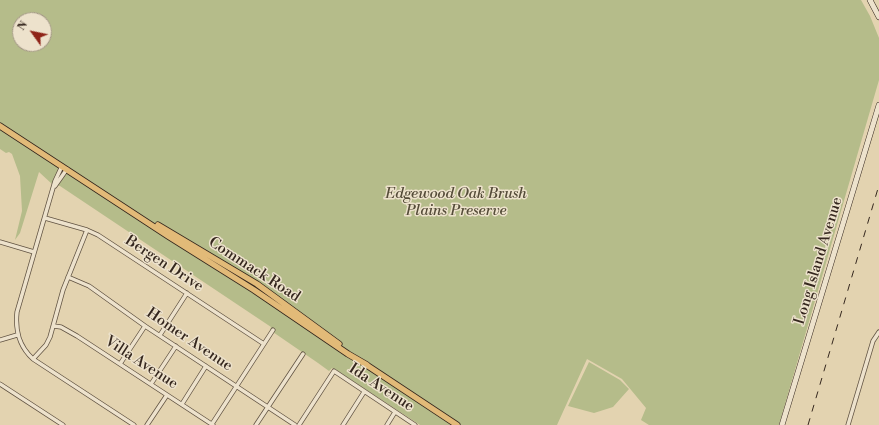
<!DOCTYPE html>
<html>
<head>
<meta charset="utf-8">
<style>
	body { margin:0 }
	#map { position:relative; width:879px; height:425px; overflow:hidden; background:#e3d3b0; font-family:"Libre Bodoni",serif }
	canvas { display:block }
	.north { position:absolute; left:12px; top:12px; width:40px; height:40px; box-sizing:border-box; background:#ede2cc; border:1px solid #a39786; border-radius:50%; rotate:303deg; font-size:11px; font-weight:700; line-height:16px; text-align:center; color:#35271e }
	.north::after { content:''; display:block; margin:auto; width:14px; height:18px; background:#8f2418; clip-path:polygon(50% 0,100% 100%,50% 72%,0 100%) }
</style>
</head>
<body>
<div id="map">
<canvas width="879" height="425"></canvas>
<div class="north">N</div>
</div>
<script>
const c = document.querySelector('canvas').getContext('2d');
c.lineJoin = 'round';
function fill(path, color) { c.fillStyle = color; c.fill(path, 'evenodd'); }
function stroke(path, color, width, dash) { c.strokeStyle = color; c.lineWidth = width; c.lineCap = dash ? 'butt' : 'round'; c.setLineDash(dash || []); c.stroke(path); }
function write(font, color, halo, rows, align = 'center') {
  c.font = font + ' "Libre Bodoni",serif'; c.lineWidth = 3; c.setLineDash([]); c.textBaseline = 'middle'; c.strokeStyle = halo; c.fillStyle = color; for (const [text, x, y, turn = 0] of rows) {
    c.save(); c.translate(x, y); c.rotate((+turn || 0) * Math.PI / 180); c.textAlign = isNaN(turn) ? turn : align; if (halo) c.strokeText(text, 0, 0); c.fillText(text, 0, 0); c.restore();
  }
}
fill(new Path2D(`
	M0 0H861L870 16 879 38V80L779 425H649L641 420 646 408 622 379 587 359 557 425H420L336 370 332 368 329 371 318 363 270 330 271 327 60 186 52 184 39 172 20 233 15 240 22 211 20 176 12 154 9 152 6 153 0 149ZM20 20H44V44H20Z
	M589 362 620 380 629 389 613 407 594 413 568 406Z`), '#b5bc8a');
const street = new Path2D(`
	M62 166 55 181 17 312C15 331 19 346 33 359L134 425
	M55 186 67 169
	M45 218 87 230 98 235 264 344
	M0 242 34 252
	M68 277 89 286 145 326 295 425
	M54 326 61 327 77 336 213 425
	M160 335 187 293
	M0 340 17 335
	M33 359 46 345 50 337 63 290 87 230
	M120 364 145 326
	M0 384 63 425
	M151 384 176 346
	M182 404 206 366
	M212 424 273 330
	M147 425 167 395
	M256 425 303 354
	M299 425 334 371 415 425
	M343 425 364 392
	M387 425 395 412
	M848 425 873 341 879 332`);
const secondary = new Path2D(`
	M870 0 879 17
	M782 425 879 105`);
const primary = new Path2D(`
	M0 126 168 236 254 290 348 354 367 365
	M158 225 257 284 339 344
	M365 364 457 425`);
stroke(street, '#605242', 5);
stroke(secondary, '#35271e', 6);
stroke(primary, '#35271e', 7);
stroke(street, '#ede2cc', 3.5);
stroke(secondary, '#ede2cc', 5);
stroke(primary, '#e2ba78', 5.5);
stroke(new Path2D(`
	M808 425 879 185`), '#35271e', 1, [7, 7]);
write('italic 15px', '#554c39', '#ede2cc', [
	["Edgewood Oak Brush",456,194],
	["Plains Preserve",456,211]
]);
write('15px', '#35271e', '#ede2cc', [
	["Long Island Avenue",819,261,-73],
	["Bergen Drive",164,264,33],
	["Commack Road",254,270,33],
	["Homer Avenue",189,340,34],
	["Villa Avenue",141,363,33],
	["Ida Avenue",381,388,33]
]);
</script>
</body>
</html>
